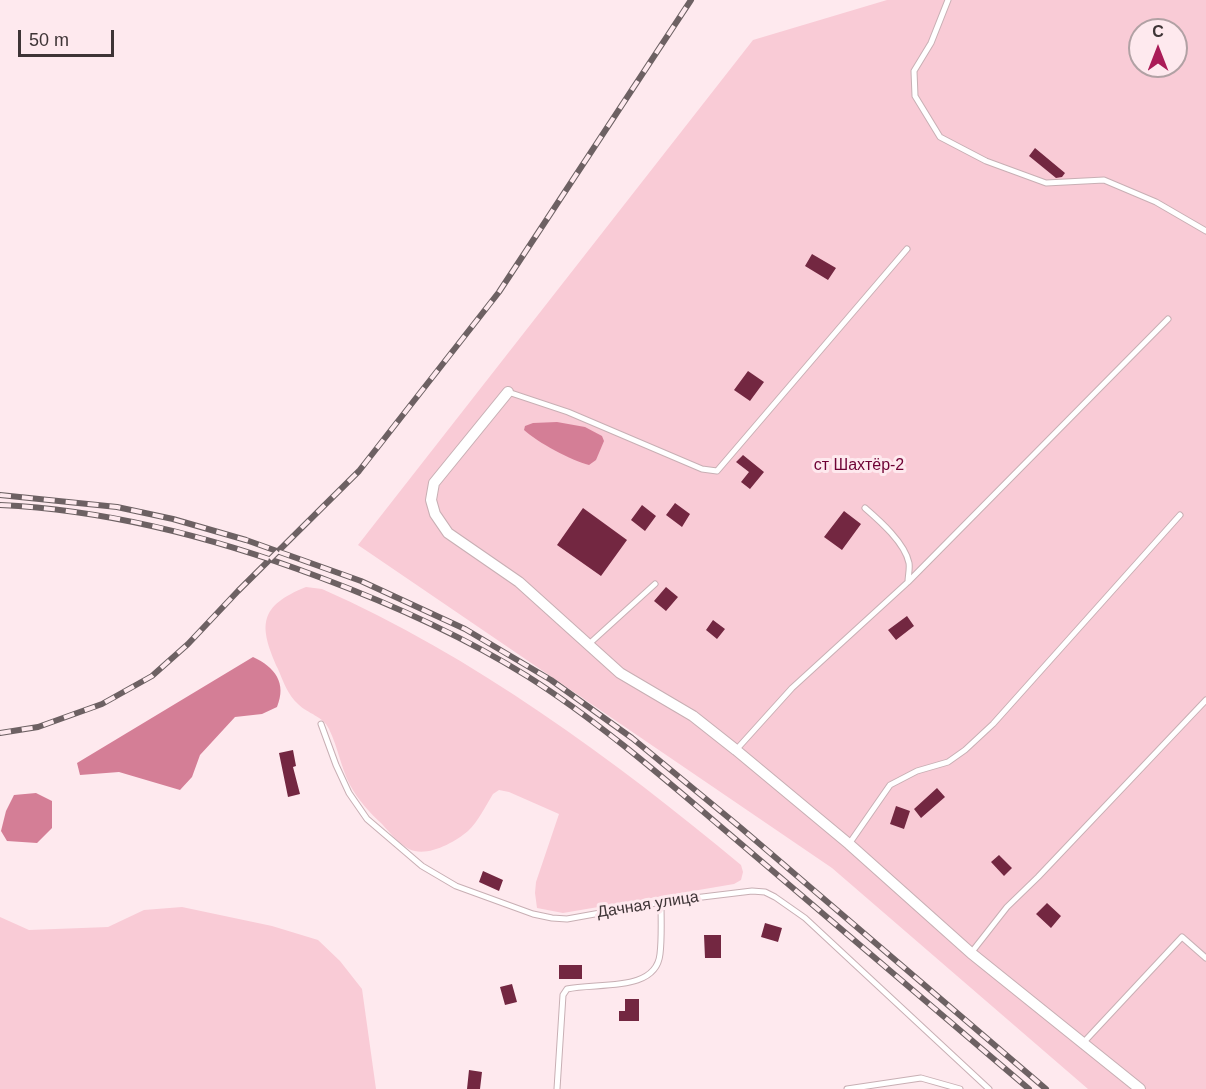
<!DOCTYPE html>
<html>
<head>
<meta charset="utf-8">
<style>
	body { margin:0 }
	#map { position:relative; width:1206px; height:1089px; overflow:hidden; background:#fee9ee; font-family:Arial,sans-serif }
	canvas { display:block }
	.north { position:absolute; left:1128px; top:18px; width:60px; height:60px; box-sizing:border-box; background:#fee9ee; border:2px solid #b1a1a4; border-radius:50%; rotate:0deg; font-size:16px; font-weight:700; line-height:24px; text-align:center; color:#3e3436 }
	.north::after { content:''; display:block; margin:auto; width:21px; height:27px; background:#aa1b57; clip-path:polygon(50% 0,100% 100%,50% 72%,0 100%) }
	.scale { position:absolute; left:18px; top:30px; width:96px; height:27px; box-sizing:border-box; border:3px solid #3e3436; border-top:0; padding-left:8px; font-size:18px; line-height:21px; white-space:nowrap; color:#3e3436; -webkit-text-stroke:4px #fee9ee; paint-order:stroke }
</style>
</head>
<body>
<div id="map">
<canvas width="1206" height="1089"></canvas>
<div class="north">С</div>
<div class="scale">50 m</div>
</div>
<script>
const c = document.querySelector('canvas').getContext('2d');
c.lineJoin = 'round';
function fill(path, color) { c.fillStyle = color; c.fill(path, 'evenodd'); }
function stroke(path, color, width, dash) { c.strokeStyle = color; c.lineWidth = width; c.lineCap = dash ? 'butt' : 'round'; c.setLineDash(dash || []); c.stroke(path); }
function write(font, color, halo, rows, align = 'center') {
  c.font = font + ' Arial,sans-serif'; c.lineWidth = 6; c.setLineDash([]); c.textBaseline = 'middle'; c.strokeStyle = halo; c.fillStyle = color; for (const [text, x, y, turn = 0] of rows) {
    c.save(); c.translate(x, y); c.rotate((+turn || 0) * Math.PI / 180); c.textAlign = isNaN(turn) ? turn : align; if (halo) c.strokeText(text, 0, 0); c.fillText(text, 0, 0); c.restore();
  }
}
fill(new Path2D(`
	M887 0H1206V1089H1088L832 868 358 545 753 40ZM1140 30H1176V66H1140Z
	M306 587 322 589C472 655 615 760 741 865L743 872 741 880 734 884 563 913 537 908 535 893 536 882 559 814 509 792 499 790 493 794C486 805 478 822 468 831 454 843 426 858 409 849 398 843 390 833 382 824 370 813 358 800 350 785 341 768 338 747 329 729 323 716 308 714 298 704 288 695 283 681 278 669 258 625 259 606 306 587Z
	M182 907 272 926 318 940 340 961 362 989 376 1089H0V917L29 930 108 927 144 910Z`), '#f9cbd6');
fill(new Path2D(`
	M557 422 585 427 602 436 604 441 596 460 589 465C572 461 537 442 524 430L525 426 533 423Z
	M253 657C275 667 287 683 277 707L262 714 235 717 200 755 192 777 180 790 119 772 80 775 77 763Z
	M36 793 52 801V828L37 843 7 841 1 831 6 811 14 795Z`), '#d47e96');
fill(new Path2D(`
	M1035 148 1065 173 1062 177 1056 178 1029 156Z
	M812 254 836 268 828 280 805 266Z
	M748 371 764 382 750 401 734 390Z
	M743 455 764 472 750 489 741 482 749 472 736 462Z
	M675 503 690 514 682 527 666 515Z
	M642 505 656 516 645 531 631 520Z
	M583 508 627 540 601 576 557 545Z
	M844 511 861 524 842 550 824 537Z
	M666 587 678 597 666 611 654 601Z
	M907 616 914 626 896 640 888 630Z
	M713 620 725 629 717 639 706 630Z
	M293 750 296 766 293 767 300 794 288 797 279 753Z
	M937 788 945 797 921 818 914 809Z
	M896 806 910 811 904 829 890 824Z
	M999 855 1012 868 1004 876 991 862Z
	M483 871 503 880 499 891 479 882Z
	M1047 903 1061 916 1051 928 1036 914Z
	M765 923 782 928 778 942 761 937Z
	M704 935H721V958H705Z
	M559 965H582V979H559Z
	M512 984 517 1002 505 1005 500 987Z
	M625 999H639V1021H619V1011H625Z
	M469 1070 482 1072 480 1089H467Z`), '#732741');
const lane = new Path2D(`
	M948 0 931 43 914 71 915 96 940 137 986 161 1046 183 1104 180 1156 202 1206 231
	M508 392 568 412 702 469 717 471 907 249
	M908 582 1168 319
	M589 644 655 584
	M321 724 336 765 349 793 367 819 422 866 456 886 533 914 552 918 567 919 661 902 752 891 765 892 775 897 805 918 989 1089
	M736 750 792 688 908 582C908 576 910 569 909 563 905 543 880 521 865 508
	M849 844 890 785 917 771 948 762 965 750 993 724 1180 515
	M971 953 1007 907 1038 877 1206 700
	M1083 1043 1182 937 1206 958
	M557 1089 563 995 567 989C596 982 656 993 660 954 662 937 661 919 661 902
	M847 1089 921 1078 960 1089`);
const street = new Path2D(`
	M508 392 434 483 431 500 435 514 448 533 519 582 620 673 693 716 736 750 849 844 971 953 1140 1089`);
stroke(lane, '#c8afb4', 7);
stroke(street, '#c8afb4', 12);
stroke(lane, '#fff', 5);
stroke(street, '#fff', 10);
const rail = new Path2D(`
	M0 495 117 507 173 519 246 540 361 581 465 629 551 680 632 738 741 828 1046 1089
	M0 505C110 510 216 538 319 577 391 604 461 635 527 676 606 726 676 789 747 849 841 929 935 1009 1029 1089
	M0 733 38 727 102 704 152 676 188 644 238 591 359 471 499 292 691 0`);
stroke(rail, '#6d6163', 6);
stroke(rail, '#fee9ee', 4, [11]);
write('16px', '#6e0234', '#fee9ee', [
	["ст Шахтёр-2",859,466]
]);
write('16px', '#3e3436', '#fee9ee', [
	["Дачная улица",648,905,-9]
]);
</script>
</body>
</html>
